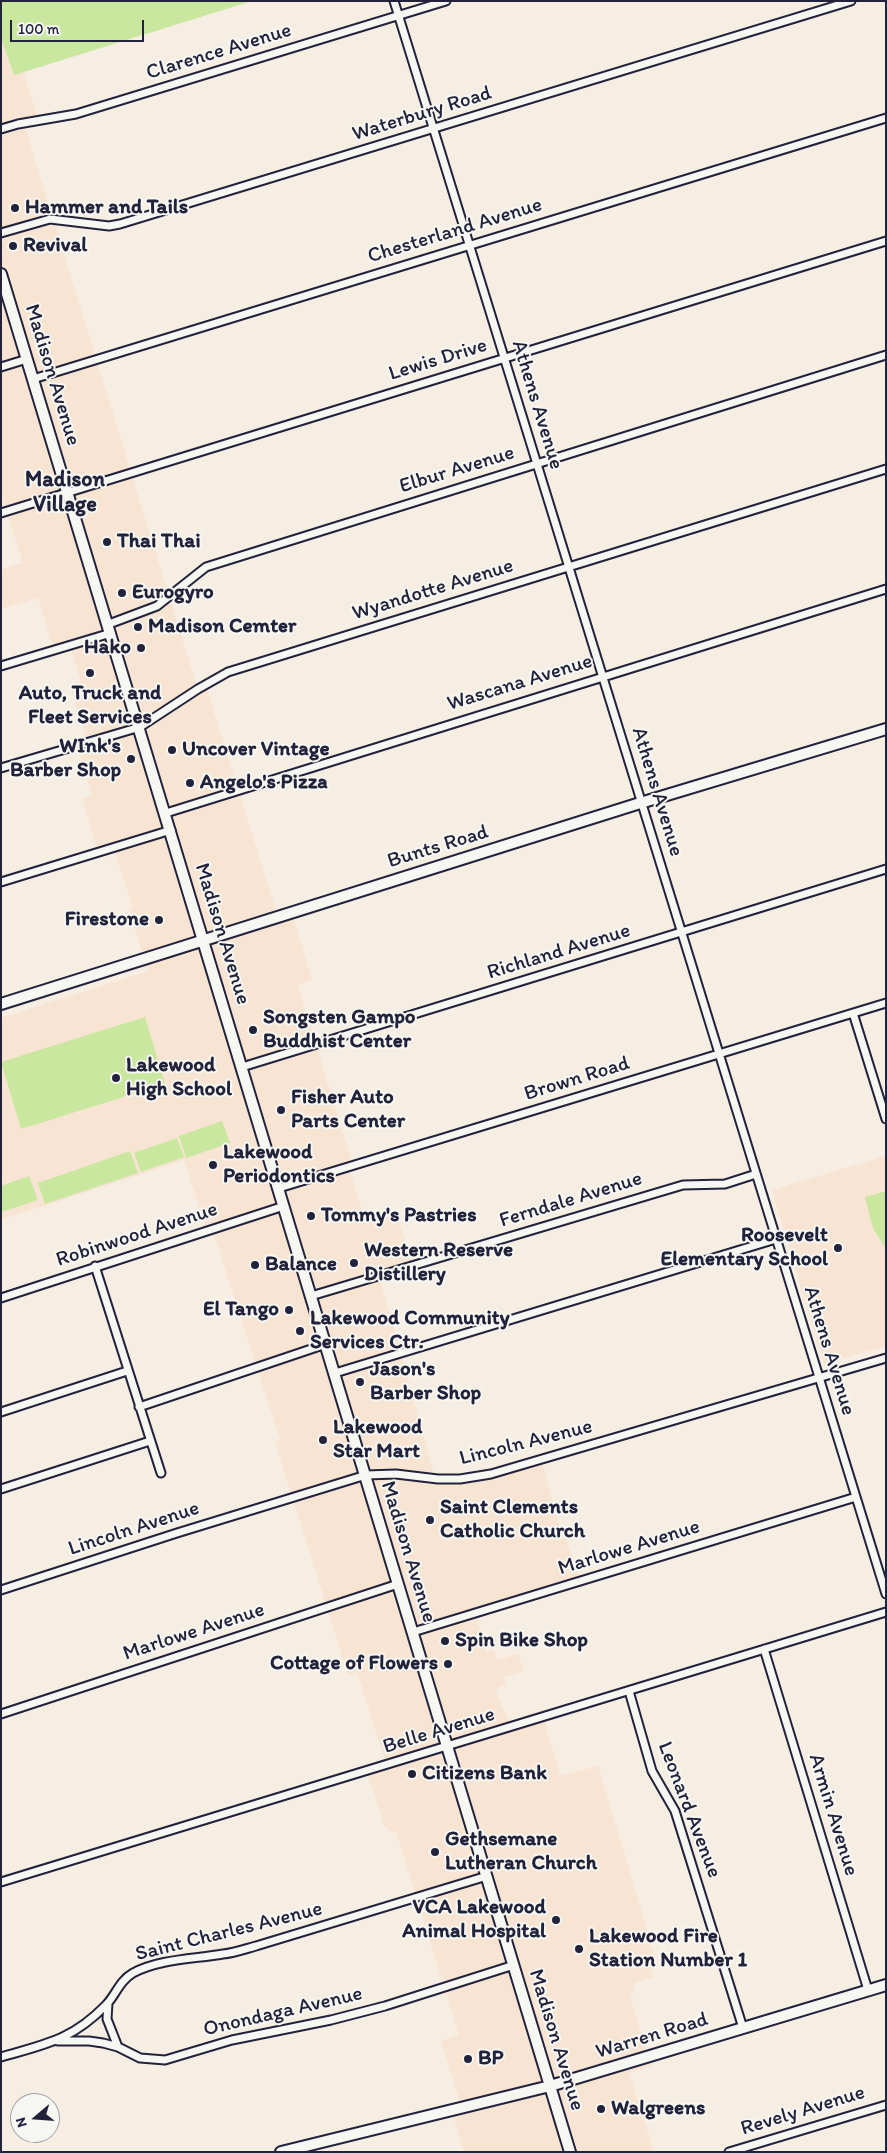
<!DOCTYPE html>
<html>
<head>
<meta charset="utf-8">
<style>
	body { margin:0 }
	#map { position:relative; width:887px; height:2153px; overflow:hidden; background:#f7eee3; font-family:Itim,sans-serif }
	canvas { display:block }
	.frame { position:absolute; inset:0; border:2px solid #22223b; pointer-events:none }
	.north { position:absolute; left:10px; top:2093px; width:50px; height:50px; box-sizing:border-box; background:#f6f6f2; border:1px solid #a1a1a9; border-radius:50%; rotate:252deg; font-size:14px; font-weight:700; line-height:20px; text-align:center; color:#22223b }
	.north::after { content:''; display:block; margin:auto; width:18px; height:22px; background:#22223b; clip-path:polygon(50% 0,100% 100%,50% 72%,0 100%) }
	.scale { position:absolute; left:10px; top:20px; width:134px; height:22px; box-sizing:border-box; border:2px solid #22223b; border-top:0; padding-left:6px; font-size:15px; line-height:18px; white-space:nowrap; color:#22223b; -webkit-text-stroke:4px #f6f6f2; paint-order:stroke }
</style>
</head>
<body>
<div id="map">
<canvas width="887" height="2153"></canvas>
<div class="frame"></div>
<div class="north">N</div>
<div class="scale">100 m</div>
</div>
<script>
const c = document.querySelector('canvas').getContext('2d');
c.lineJoin = 'round';
function fill(path, color) { c.fillStyle = color; c.fill(path, 'evenodd'); }
function stroke(path, color, width, dash) { c.strokeStyle = color; c.lineWidth = width; c.lineCap = dash ? 'butt' : 'round'; c.setLineDash(dash || []); c.stroke(path); }
function write(font, color, halo, rows, align = 'center') {
  c.font = font + ' Itim,sans-serif'; c.lineWidth = 4; c.setLineDash([]); c.textBaseline = 'middle'; c.strokeStyle = halo; c.fillStyle = color; for (const [text, x, y, turn = 0] of rows) {
    c.save(); c.translate(x, y); c.rotate((+turn || 0) * Math.PI / 180); c.textAlign = isNaN(turn) ? turn : align; if (halo) c.strokeText(text, 0, 0); c.fillText(text, 0, 0); c.restore();
  }
}
fill(new Path2D(`
	M2 38 13 74 23 71 38 118 23 121 196 684 204 680 277 914 291 910 312 979 298 986 350 1156 352 1164 348 1165 366 1223 397 1214 414 1269 380 1279 434 1474 462 1475 501 1471 541 1459 560 1528 569 1546 582 1586 477 1618 486 1652 494 1650 497 1660 518 1654 524 1671 504 1677 506 1685 495 1689 509 1722 545 1709 546 1727 560 1776 598 1766 658 1966 651 1970 653 1977 633 1984 635 1992 629 1994 651 2066 629 2073 654 2152H464L452 2112 462 2109 441 2041 459 2035 396 1831 391 1832 384 1825 365 1767 385 1760 357 1672 348 1675 275 1442 280 1440 211 1225 205 1226 184 1160 1 1220V1018L148 971 129 910 133 908 113 846 98 851 82 799 92 795 76 744 87 740 70 686 81 682 69 644 53 648 38 598 1 609V569L23 563 1 494Z
	M886 1156V1346L824 1364 772 1190Z`), '#f8e4d2');
fill(new Path2D(`
	M1 1H252L14 75 1 38Z
	M145 1017 165 1084 21 1129 1 1062Z
	M222 1121 230 1143 186 1158 179 1136Z
	M177 1138 184 1157 141 1172 134 1153Z
	M130 1151 138 1173 45 1204 38 1183Z
	M29 1176 38 1200 1 1212V1186Z
	M886 1191V1256L884 1253 886 1249 873 1228 865 1197Z`), '#c9e79e');
const street = new Path2D(`
	M394 1 886 1594
	M1 129 18 124 76 114 446 1
	M1 233 50 219 109 226 120 224 851 1
	M1 367 27 359
	M33 379 886 118
	M1 513 886 241
	M109 624 157 606 206 567 886 355
	M1 666 111 633
	M1 768 140 727 198 689 228 672 886 469
	M166 813 886 589
	M1 882 171 830
	M853 1013 886 1119
	M242 1067 886 869
	M279 1188 886 1003
	M95 1266 161 1473
	M311 1296 683 1185 725 1184 756 1174
	M1 1298 284 1206
	M335 1373 776 1239
	M139 1407 326 1344
	M1 1412 127 1371
	M1 1489 150 1441
	M1 1590 177 1533 366 1475 396 1474 438 1479H460L491 1474 886 1358
	M413 1632 856 1497
	M764 1649 868 1990
	M629 1691 652 1771 675 1811 743 2028
	M1 1714 398 1584
	M1 1882 886 1612
	M108 2003 107 2019 118 2047
	M58 2041H89L103 2043 118 2047 140 2058 165 2060 232 2040 331 2020 385 2006 514 1965
	M1 2057C46 2044 72 2040 106 2005 116 1995 119 1981 133 1973 159 1959 194 1959 223 1954 234 1953 245 1949 256 1946L487 1876
	M729 2152 886 2105`);
const secondary = new Path2D(`
	M1 274 570 2152
	M1 1004 637 804 886 729
	M281 2152 550 2086 886 1985`);
stroke(street, '#22223b', 11);
stroke(secondary, '#22223b', 14);
stroke(street, '#f6f6f2', 7);
stroke(secondary, '#f6f6f2', 10);
for (const [x, y, r, color] of [
	[15,208,5,"#22223b"],
	[13,246,5,"#22223b"],
	[107,542,5,"#22223b"],
	[122,593,5,"#22223b"],
	[138,627,5,"#22223b"],
	[141,648,5,"#22223b"],
	[90,673,5,"#22223b"],
	[172,750,5,"#22223b"],
	[131,759,5,"#22223b"],
	[190,783,5,"#22223b"],
	[159,920,5,"#22223b"],
	[253,1030,5,"#22223b"],
	[116,1078,5,"#22223b"],
	[281,1110,5,"#22223b"],
	[213,1165,5,"#22223b"],
	[311,1216,5,"#22223b"],
	[838,1248,5,"#22223b"],
	[354,1263,5,"#22223b"],
	[255,1265,5,"#22223b"],
	[289,1310,5,"#22223b"],
	[300,1331,5,"#22223b"],
	[360,1382,5,"#22223b"],
	[323,1440,5,"#22223b"],
	[430,1520,5,"#22223b"],
	[445,1641,5,"#22223b"],
	[448,1664,5,"#22223b"],
	[412,1774,5,"#22223b"],
	[435,1852,5,"#22223b"],
	[556,1920,5,"#22223b"],
	[579,1949,5,"#22223b"],
	[468,2059,5,"#22223b"],
	[601,2109,5,"#22223b"]
]) { const dot = new Path2D(); dot.arc(x, y, r, 0, 2 * Math.PI); c.fillStyle = color; c.fill(dot); stroke(dot, '#f6f6f2', 2); }
write('21px', '#22223b', '#f6f6f2', [
	["Clarence Avenue",219,52,-17],
	["Waterbury Road",422,114,-17],
	["Chesterland Avenue",455,231,-17],
	["Lewis Drive",438,360,-17],
	["Madison Avenue",52,375,73],
	["Athens Avenue",537,405,73],
	["Elbur Avenue",457,470,-17],
	["Wyandotte Avenue",433,590,-17],
	["Wascana Avenue",520,683,-17],
	["Athens Avenue",657,792,73],
	["Bunts Road",438,847,-17],
	["Madison Avenue",222,934,73],
	["Richland Avenue",559,952,-17],
	["Brown Road",577,1079,-17],
	["Ferndale Avenue",571,1200,-17],
	["Robinwood Avenue",137,1235,-18],
	["Athens Avenue",829,1351,73],
	["Lincoln Avenue",526,1443,-14],
	["Lincoln Avenue",134,1529,-18],
	["Marlowe Avenue",629,1548,-17],
	["Madison Avenue",408,1552,73],
	["Marlowe Avenue",194,1632,-18],
	["Belle Avenue",439,1731,-17],
	["Leonard Avenue",689,1810,69],
	["Armin Avenue",833,1815,73],
	["Saint Charles Avenue",229,1932,-14],
	["Onondaga Avenue",283,2012,-13],
	["Warren Road",652,2036,-17],
	["Madison Avenue",556,2040,73],
	["Revely Avenue",803,2111,-17]
]);
write('bold 21px', '#22223b', '#f6f6f2', [
	["Hammer and Tails",25,208],
	["Revival",23,246],
	["Thai Thai",117,542],
	["Eurogyro",132,593],
	["Madison Cemter",148,627],
	["Hako",131,648,"right"],
	["Auto, Truck and",90,694,"center"],
	["Fleet Services",90,718,"center"],
	["WInk's",121,747,"right"],
	["Barber Shop",121,771,"right"],
	["Uncover Vintage",182,750],
	["Angelo's Pizza",200,783],
	["Firestone",149,920,"right"],
	["Songsten Gampo",263,1018],
	["Buddhist Center",263,1042],
	["Lakewood",126,1066],
	["High School",126,1090],
	["Fisher Auto",291,1098],
	["Parts Center",291,1122],
	["Lakewood",223,1153],
	["Periodontics",223,1177],
	["Tommy's Pastries",321,1216],
	["Roosevelt",828,1236,"right"],
	["Elementary School",828,1260,"right"],
	["Western Reserve",364,1251],
	["Distillery",364,1275],
	["Balance",265,1265],
	["El Tango",279,1310,"right"],
	["Lakewood Community",310,1319],
	["Services Ctr.",310,1343],
	["Jason's",370,1370],
	["Barber Shop",370,1394],
	["Lakewood",333,1428],
	["Star Mart",333,1452],
	["Saint Clements",440,1508],
	["Catholic Church",440,1532],
	["Spin Bike Shop",455,1641],
	["Cottage of Flowers",438,1664,"right"],
	["Citizens Bank",422,1774],
	["Gethsemane",445,1840],
	["Lutheran Church",445,1864],
	["VCA Lakewood",546,1908,"right"],
	["Animal Hospital",546,1932,"right"],
	["Lakewood Fire",589,1937],
	["Station Number 1",589,1961],
	["BP",478,2059],
	["Walgreens",611,2109]
], 'left');
write('bold 22px', '#22223b', '#f6f6f2', [
	["Madison",65,480],
	["Village",65,505]
]);
</script>
</body>
</html>
